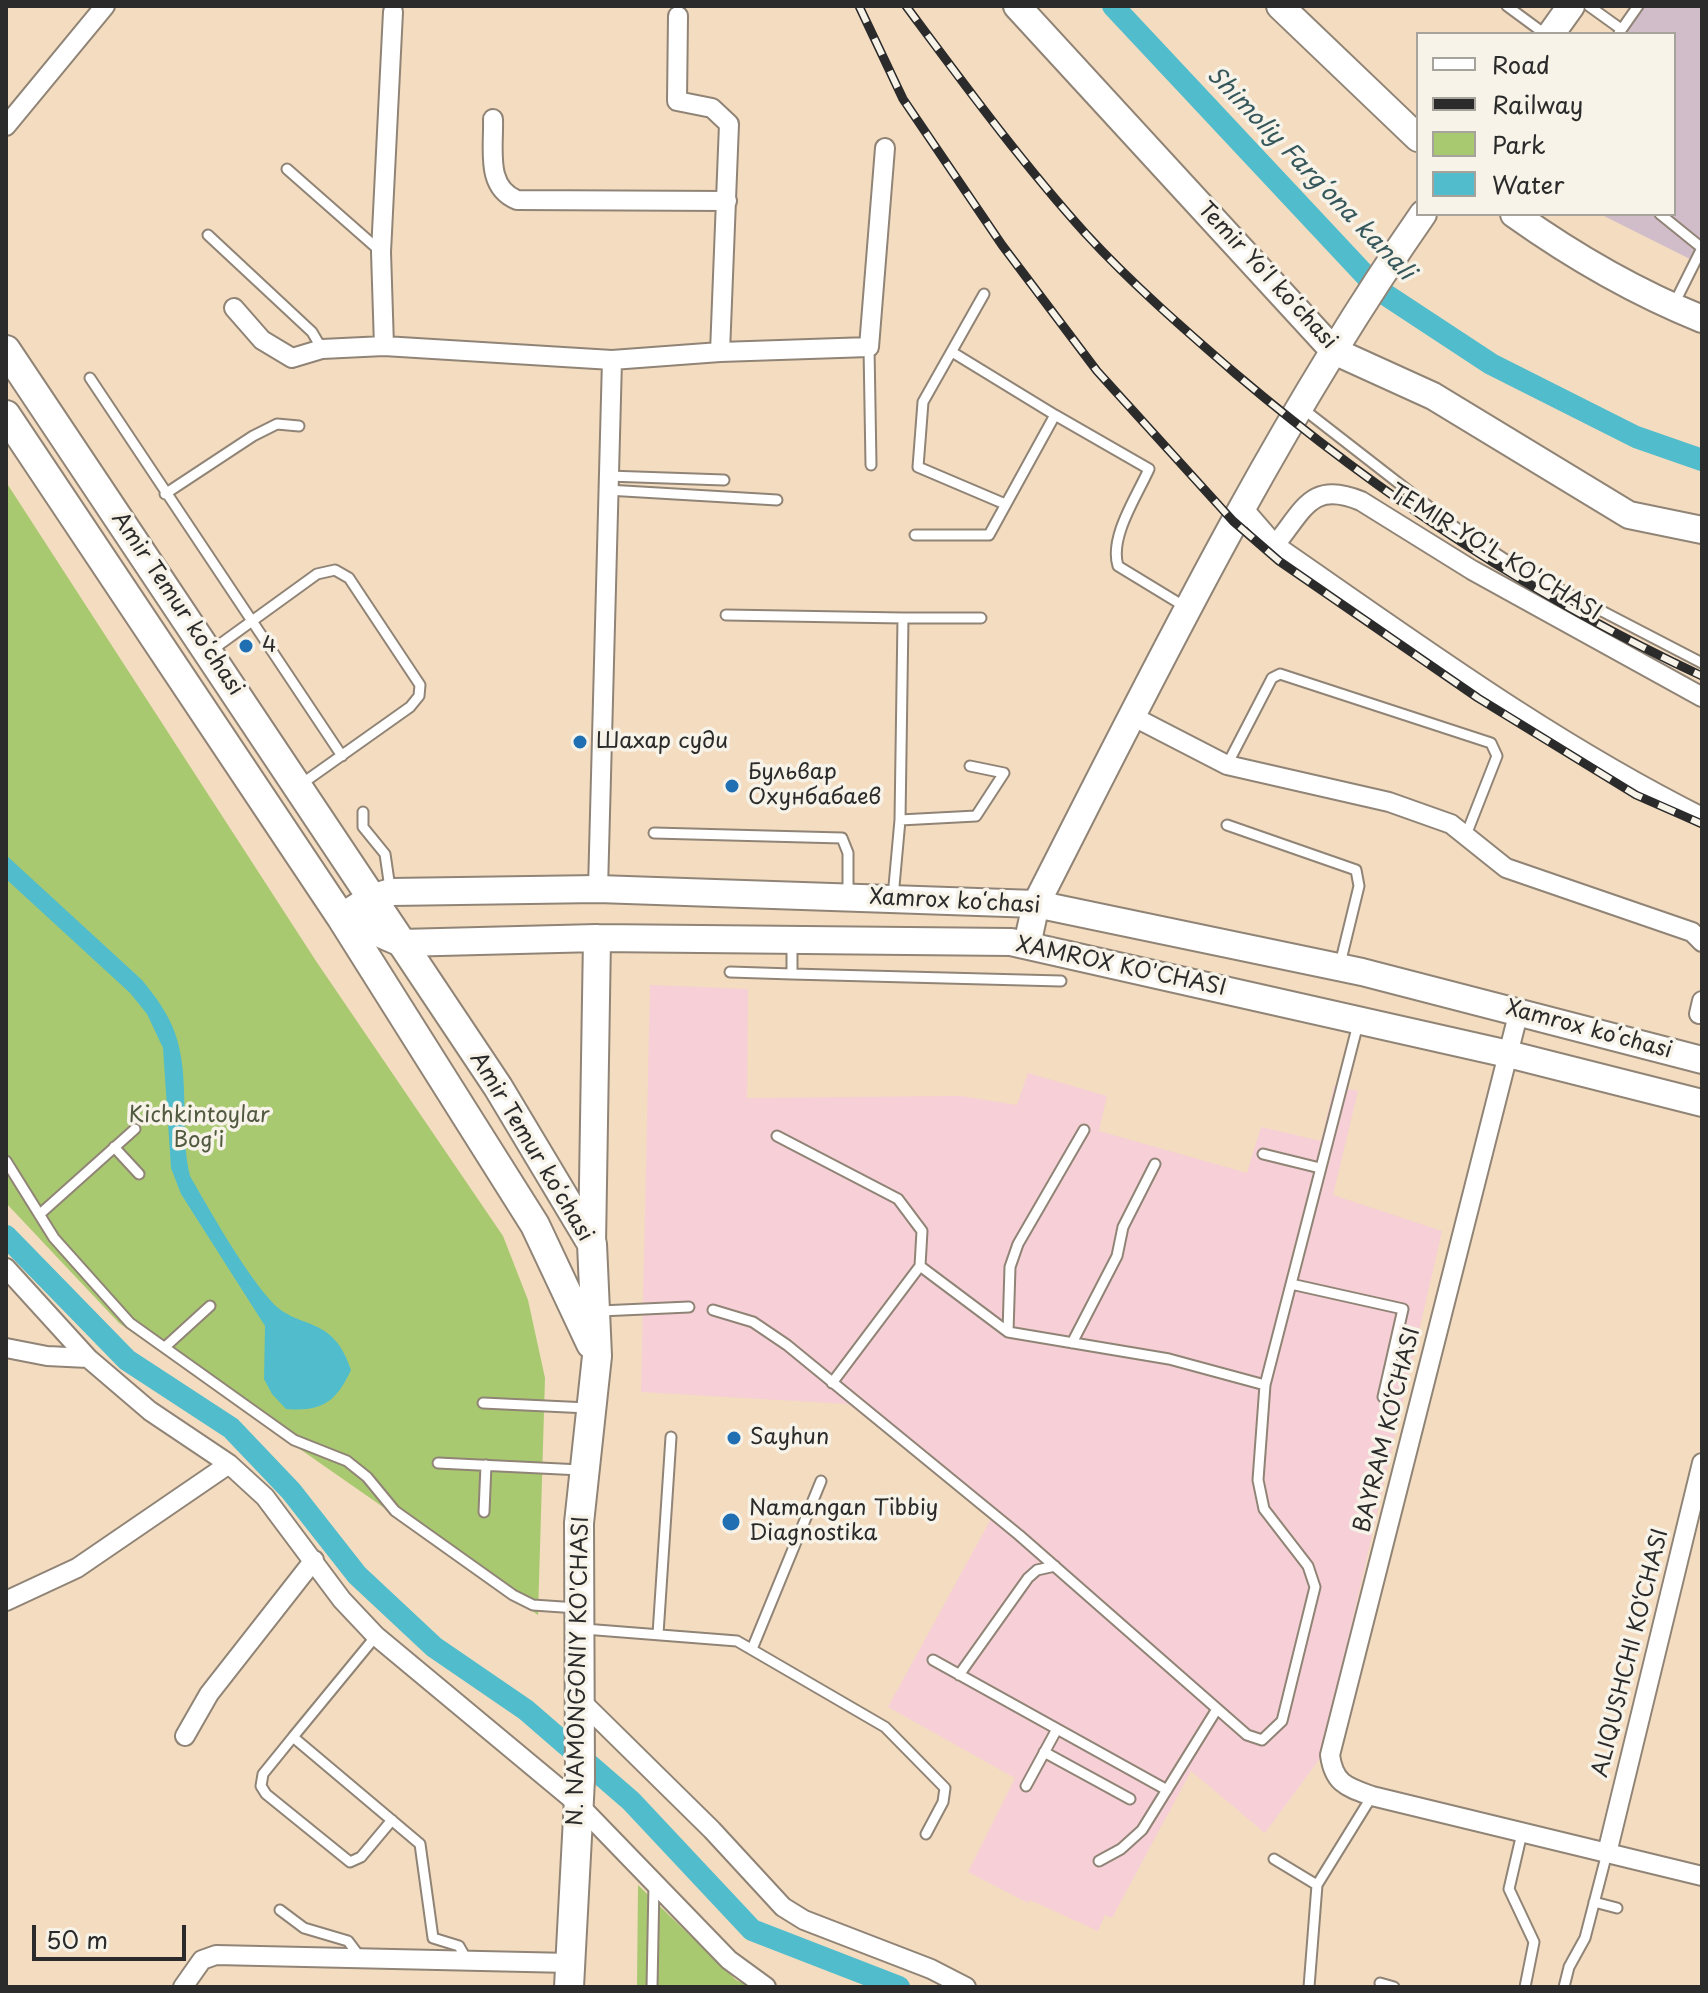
<!DOCTYPE html>
<html>
<head>
<meta charset="utf-8">
<style>
	body { margin:0 }
	#map { position:relative; width:1708px; height:1993px; overflow:hidden; background:#f4dcc0; font-family:"Playpen Sans",sans-serif }
	canvas { display:block }
	.frame { position:absolute; inset:0; border:8px solid #2b2b2b; pointer-events:none }
	.legend { position:absolute; left:1416px; top:32px; width:260px; height:184px; box-sizing:border-box; background:#f7f3e8; border:2px solid #a5a39c; margin:0; padding:10px 14px; list-style:none; font-size:24px; color:#2b2b2b }
	.legend li { display:flex; align-items:center; gap:16px; height:40px }
	.legend b { width:40px; border:2px solid #a5a39c }
	.scale { position:absolute; left:32px; top:1925px; width:154px; height:36px; box-sizing:border-box; border:4px solid #2b2b2b; border-top:0; padding-left:10px; font-size:24px; line-height:28px; white-space:nowrap; color:#2b2b2b; -webkit-text-stroke:6px #f7f3e8; paint-order:stroke }
</style>
</head>
<body>
<div id="map">
<canvas width="1708" height="1993"></canvas>
<div class="frame"></div>
<ul class="legend">
<li><b style="height:10px;background:#fff"></b>Road</li>
<li><b style="height:10px;background:#2b2b2b"></b>Railway</li>
<li><b style="height:22px;background:#a9c971"></b>Park</li>
<li><b style="height:22px;background:#51bdcc"></b>Water</li>
</ul>
<div class="scale">50 m</div>
</div>
<script>
const c = document.querySelector('canvas').getContext('2d');
c.lineJoin = 'round';
function fill(path, color) { c.fillStyle = color; c.fill(path, 'evenodd'); }
function stroke(path, color, width, dash) { c.strokeStyle = color; c.lineWidth = width; c.lineCap = dash ? 'butt' : 'round'; c.setLineDash(dash || []); c.stroke(path); }
function write(font, color, halo, rows, align = 'center') {
  c.font = font + ' "Playpen Sans",sans-serif'; c.lineWidth = 7; c.setLineDash([]); c.textBaseline = 'middle'; c.strokeStyle = halo; c.fillStyle = color; for (const [text, x, y, turn = 0] of rows) {
    c.save(); c.translate(x, y); c.rotate((+turn || 0) * Math.PI / 180); c.textAlign = isNaN(turn) ? turn : align; if (halo) c.strokeText(text, 0, 0); c.fillText(text, 0, 0); c.restore();
  }
}
fill(new Path2D(`
	M650 985 748 989 747 1098 961 1096 1017 1105 1028 1073 1107 1096 1099 1131 1247 1173 1261 1127 1321 1141 1334 1086 1358 1091 1333 1195 1442 1231 1321 1757 1265 1833 1191 1771 1112 1918 1105 1915 1098 1931 1030 1900 1028 1903 968 1872 1015 1778 888 1707 992 1517 848 1404 641 1392Z`), '#f6cfd7');
fill(new Path2D(`
	M1643 6H1702V265L1600 214H1674V34H1621Z`), '#d1bdc9');
fill(new Path2D(`
	M6 482 316 961 503 1236 528 1300 545 1378 538 1615 119 1323 6 1203Z
	M638 1885 736 1980 751 1987H637Z`), '#a9c971');
fill(new Path2D(`
	M6 855 142 980C155 996 168 1013 175 1033 191 1078 179 1130 190 1176 210 1211 244 1271 271 1301 297 1331 333 1313 351 1370 336 1402 322 1412 286 1409L272 1394 264 1379 265 1326 181 1194 171 1168 163 1048 147 1014 130 993 6 879Z`), '#51bdcc');
stroke(new Path2D(`
	M1113 6 1380 291 1491 364 1636 437 1702 460
	M6 1236 127 1360 231 1428 291 1491 357 1575 434 1647 526 1710 631 1801 752 1930 899 1987`), '#51bdcc', 22);
const lane = new Path2D(`
	M1507 6 1545 34
	M1589 6 1621 29
	M1619 33 1638 6
	M287 169 379 250
	M1660 214 1702 248 1674 304
	M208 235 312 332 322 349
	M984 294 923 402 918 467 1005 504
	M869 347 871 465
	M952 352 1055 415
	M90 378 342 756
	M1302 408 1455 527 1517 567 1702 663
	M608 476 724 480
	M607 490 777 500
	M165 494 253 436 277 424 299 426
	M915 535H989L1055 415 1149 469C1137 496 1109 537 1118 566L1187 608
	M726 615 903 618
	M212 650 317 574 335 570 349 578 420 685 419 696 410 707 300 785
	M1227 765 1272 678 1280 674 1491 743 1497 756 1466 835
	M363 812V827L385 854 390 888
	M900 820 976 816 1004 773 970 766
	M1227 825 1356 870 1359 886 1340 964
	M654 833 842 838 848 853V896
	M893 897 900 820 903 618H981
	M792 943V974L1061 981
	M730 972 792 974
	M777 1136 898 1199 922 1231 920 1266
	M114 1147 139 1174
	M1263 1154 1320 1168
	M6 1161 54 1238 130 1323 294 1440 347 1461 367 1477 395 1511 513 1595 533 1605 577 1608
	M40 1214 135 1129
	M1291 1284 1403 1309 1383 1397
	M713 1310 753 1322 787 1345 1019 1535 1247 1735 1262 1740 1282 1721 1315 1587 1308 1566 1264 1509 1258 1480 1265 1385 1358 1024
	M600 1311 689 1307
	M1008 1332 1010 1267 1018 1244 1084 1130
	M1072 1343 1117 1256 1123 1227 1155 1164
	M165 1347 210 1306
	M832 1383 920 1266 1008 1332 1169 1359 1265 1385
	M483 1403 588 1408
	M438 1463 581 1470
	M484 1512 486 1465
	M584 1629 737 1641 885 1727 945 1788 943 1802 926 1834
	M658 1634 671 1437
	M376 1636 293 1737 420 1844 433 1938 459 1946 467 1960
	M752 1649 821 1481
	M933 1660 1167 1790
	M959 1675 1028 1578 1037 1570 1055 1566
	M293 1737 263 1774 261 1786 266 1794 350 1862 361 1857 392 1820
	M1044 1752 1130 1799
	M1026 1786 1057 1729
	M1522 1833 1509 1889 1534 1942 1525 1987
	M1274 1859 1317 1885
	M1099 1861 1121 1849 1142 1830 1217 1709
	M1594 1902 1617 1908
	M280 1910 304 1928 348 1941 360 1957
	M1380 1983 1394 1987
	M652 1987 654 1884
	M1309 1987 1317 1885 1372 1796
	M1564 1987 1569 1967 1585 1938 1607 1853`);
const street = new Path2D(`
	M393 12 381 252 384 346 612 360
	M678 16 677 101 712 108 729 124 720 352
	M493 119C494 149 485 187 517 200L727 201
	M6 126 105 6
	M234 308 262 340 292 358 322 349 384 346
	M1243 508 1275 545C1414 641 1550 741 1702 817
	M1275 545C1304 510 1311 480 1361 501L1472 570 1702 697
	M1132 716 1227 765 1389 802 1451 824 1506 868 1692 932 1702 942
	M598 889 612 360 720 352 869 347 885 148
	M1519 1011 1330 1755C1334 1784 1347 1787 1372 1796L1702 1876
	M1699 1014 1702 1001
	M6 1268 88 1358 150 1411 229 1464 265 1497 342 1600 376 1636 578 1804 729 1960 766 1987
	M6 1348 47 1356 88 1358
	M6 1601 77 1568 229 1464
	M581 1701 712 1830 783 1907 804 1920 931 1969 966 1987
	M185 1736 209 1694 314 1560
	M1607 1853 1702 1463
	M183 1987 202 1960 216 1955 570 1963`);
const secondary = new Path2D(`
	M1017 6 1334 351 1433 396 1629 515 1702 530
	M1280 6 1418 138
	M1551 34 1571 6
	M1514 214C1573 256 1635 292 1702 319
	M341 917 371 898 391 892 598 889 1036 904 1362 972 1702 1060
	M341 917 401 943 597 938 1011 942 1508 1054 1702 1103
	M1027 945 1036 904C1156 669 1272 431 1423 214
	M592 1244 597 938`);
const primary = new Path2D(`
	M6 350 498 1087 592 1244 597 1356 579 1523 580 1780 569 1987
	M6 415 341 917 535 1225 591 1344`);
stroke(lane, '#908476', 13);
stroke(street, '#908476', 22);
stroke(secondary, '#908476', 30);
stroke(primary, '#908476', 32);
stroke(lane, '#fff', 9);
stroke(street, '#fff', 18);
stroke(secondary, '#fff', 26);
stroke(primary, '#fff', 28);
const rail = new Path2D(`
	M859 6 903 99 1002 245 1097 371 1233 521 1279 561 1478 698 1636 795 1702 824
	M906 6C964 84 1021 162 1086 234 1132 284 1185 330 1236 374 1379 495 1533 597 1702 676`);
stroke(rail, '#2b2b2b', 9);
stroke(rail, '#f7f3e8', 6, [18]);
for (const [x, y, r, color] of [
	[246,646,8,"#1f6fb2"],
	[580,742,8,"#1f6fb2"],
	[732,786,8,"#1f6fb2"],
	[734,1438,8,"#1f6fb2"],
	[731,1522,10,"#1f6fb2"]
]) { const dot = new Path2D(); dot.arc(x, y, r, 0, 2 * Math.PI); c.fillStyle = color; c.fill(dot); stroke(dot, '#f7f3e8', 3); }
write('22px', '#2b2b2b', '#f7f3e8', [
	["Temir Yoʻl koʻchasi",1267,276,47],
	["TEMIR YO'L KO'CHASI",1495,553,31],
	["Amir Temur koʻchasi",177,604,56],
	["Xamrox koʻchasi",955,902,3],
	["XAMROX KO'CHASI",1121,967,12],
	["Xamrox koʻchasi",1589,1030,15],
	["Amir Temur koʻchasi",531,1147,59],
	["BAYRAM KO‘CHASI",1388,1430,-76],
	["ALIQUSHCHI KO‘CHASI",1631,1653,-76],
	["N. NAMONGONIY KO'CHASI",579,1671,-89]
]);
write('22px', '#2b2b2b', '#f7f3e8', [
	["4",262,646],
	["Шахар суди",596,742],
	["Бульвар",748,773],
	["Охунбабаев",748,798],
	["Sayhun",750,1438],
	["Namangan Tibbiy",749,1509],
	["Diagnostika",749,1534]
], 'left');
write('22px', '#515a40', '#f7f3e8', [
	["Kichkintoylar",199,1116],
	["Bog'i",199,1141]
]);
write('italic 24px', '#36575b', '#f7f3e8', [
	["Shimoliy Fargʻona kanali",1310,174,46]
]);
</script>
</body>
</html>
